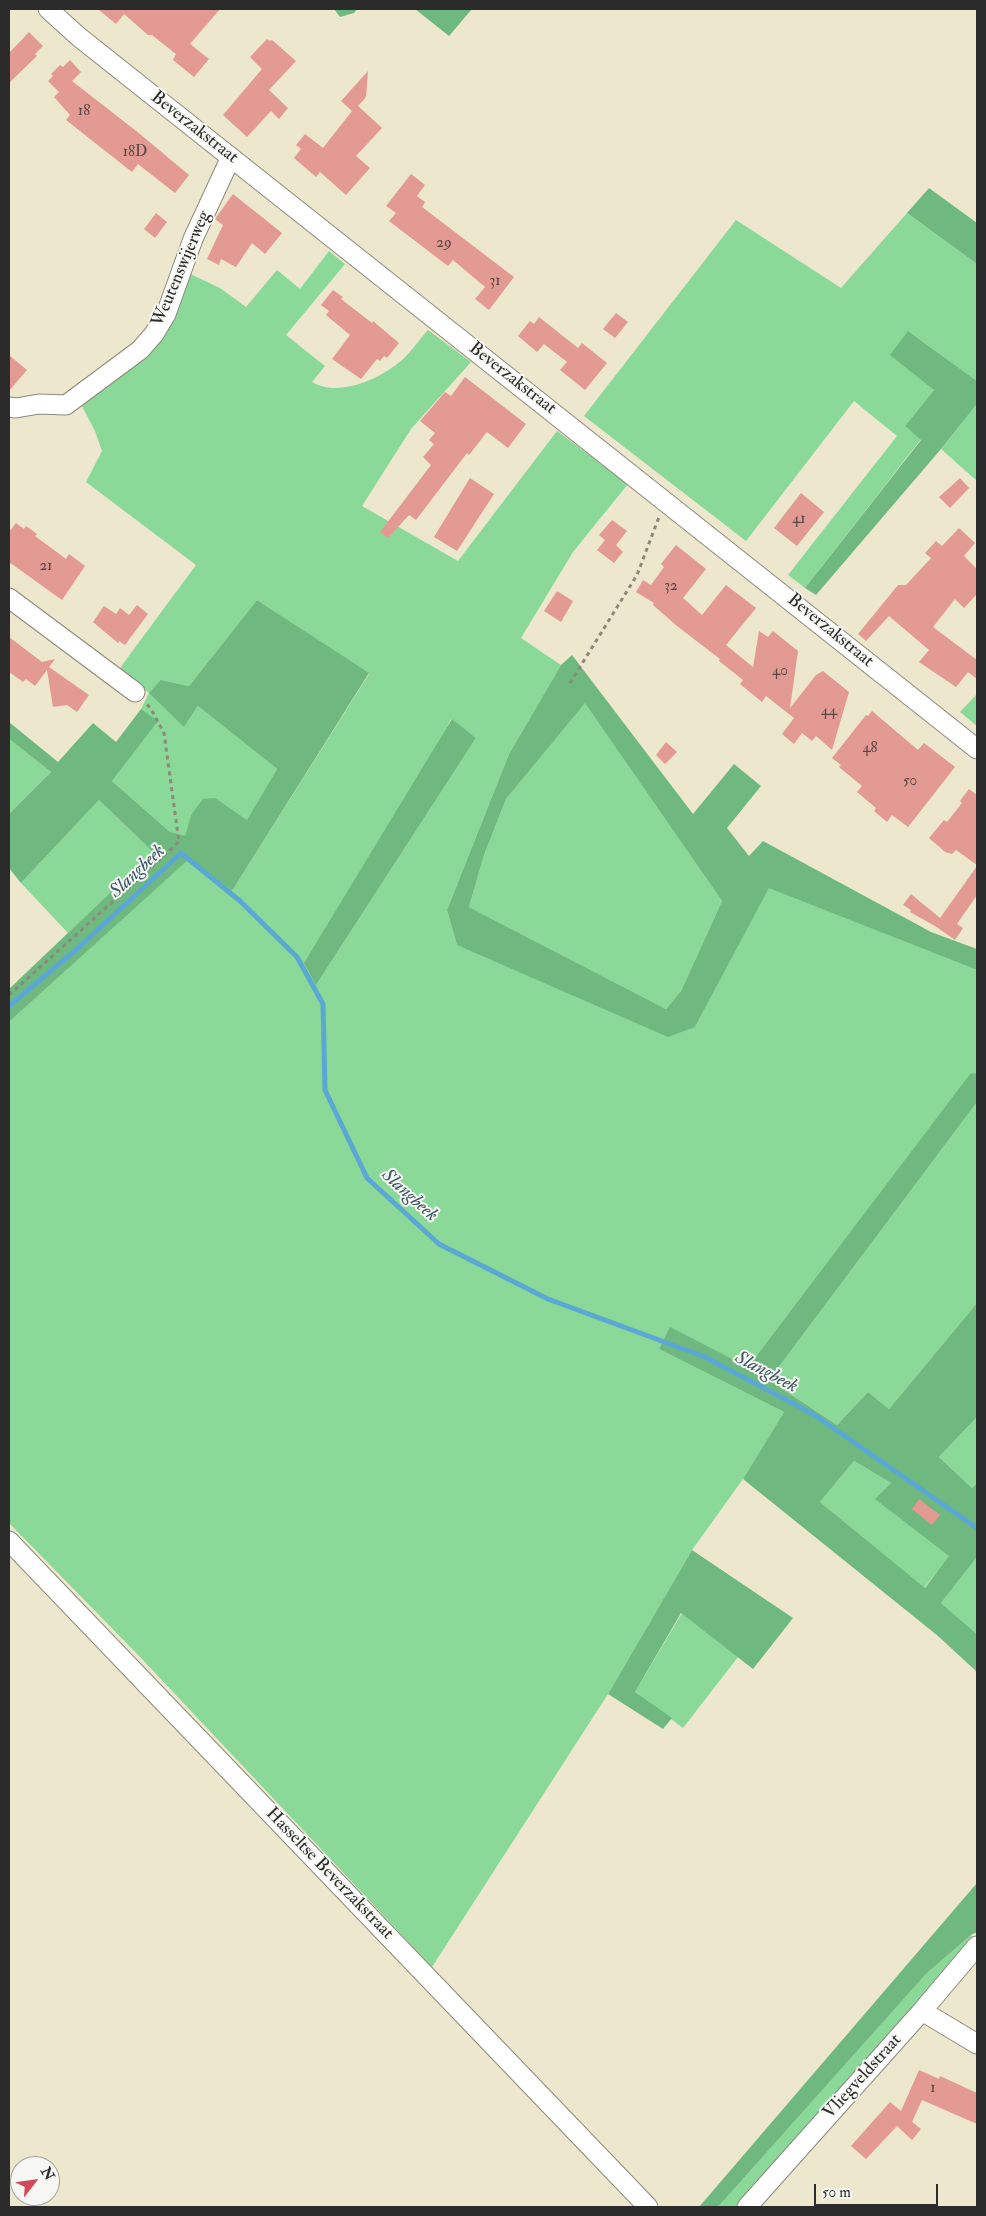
<!DOCTYPE html>
<html>
<head>
<meta charset="utf-8">
<style>
	body { margin:0 }
	#map { position:relative; width:986px; height:2216px; overflow:hidden; background:#ede7ce; font-family:"IM FELL Double Pica",serif }
	canvas { display:block }
	.frame { position:absolute; inset:0; border:10px solid #2b2b2b; pointer-events:none }
	.north { position:absolute; left:10px; top:2156px; width:50px; height:50px; box-sizing:border-box; background:#f6f6f2; border:1px solid #a5a5a2; border-radius:50%; rotate:60deg; font-size:14px; font-weight:700; line-height:20px; text-align:center; color:#2b2b2b }
	.north::after { content:''; display:block; margin:auto; width:18px; height:22px; background:#d1495b; clip-path:polygon(50% 0,100% 100%,50% 72%,0 100%) }
	.scale { position:absolute; left:814px; top:2184px; width:124px; height:22px; box-sizing:border-box; border:2px solid #2b2b2b; border-top:0; padding-left:6px; font-size:15px; line-height:18px; white-space:nowrap; color:#2b2b2b; -webkit-text-stroke:4px #f6f6f2; paint-order:stroke }
</style>
</head>
<body>
<div id="map">
<canvas width="986" height="2216"></canvas>
<div class="frame"></div>
<div class="north">N</div>
<div class="scale">50 m</div>
</div>
<script>
const c = document.querySelector('canvas').getContext('2d');
c.lineJoin = 'round';
function fill(path, color) { c.fillStyle = color; c.fill(path, 'evenodd'); }
function stroke(path, color, width, dash) { c.strokeStyle = color; c.lineWidth = width; c.lineCap = dash ? 'butt' : 'round'; c.setLineDash(dash || []); c.stroke(path); }
function write(font, color, halo, rows, align = 'center') {
  c.font = font + ' "IM FELL Double Pica",serif'; c.lineWidth = 4; c.setLineDash([]); c.textBaseline = 'middle'; c.strokeStyle = halo; c.fillStyle = color; for (const [text, x, y, turn = 0] of rows) {
    c.save(); c.translate(x, y); c.rotate((+turn || 0) * Math.PI / 180); c.textAlign = isNaN(turn) ? turn : align; if (halo) c.strokeText(text, 0, 0); c.fillText(text, 0, 0); c.restore();
  }
}
fill(new Path2D(`
	M907 213 977 264V381L908 331 934 390 905 426 921 439 805 588 788 575 897 436 854 401 746 541 584 416 736 220 841 288Z
	M329 251 345 264 286 335 325 366 312 382C339 398 380 379 402 360 412 351 420 339 428 330L471 362 411 429 362 506 458 561 557 431 628 484 573 552 521 638 561 665 509 754 447 910 457 945 695 1027 769 887 977 970V1073L970 1075 748 1367 670 1328 659 1349 784 1412 743 1479 692 1550 608 1694 432 1967 142 1659 9 1523V1022L189 858 232 891 369 674 257 600 189 686 161 680 184 727 198 706 277 769 247 821 215 799 191 815 185 837 170 832 112 781 157 721 141 709 149 693 120 668 196 565 86 482 102 451 95 431 82 406 128 367 186 272 220 288 246 307 277 270 300 289ZM451 719 476 738 316 985Z
	M977 404V481L941 449Z
	M977 694V726L960 712Z
	M585 702 722 901 681 991 666 1009 469 907 484 855 506 799Z
	M9 739 51 772 9 814Z
	M99 800 153 852 68 933 21 883Z
	M977 1102V1303L889 1409 868 1392 837 1425 769 1380Z
	M977 1417V1483L972 1488 939 1457Z
	M854 1461 891 1483 876 1499 950 1556 924 1588 820 1502Z
	M977 1557V1634L941 1603Z
	M682 1613 738 1657 683 1728 635 1692Z
	M971 1935 972 1942 905 2020 738 2207H718L926 1974Z`), '#8ad998');
fill(new Path2D(`
	M334 9H357L354 13 340 17Z
	M415 9H472L449 36Z
	M929 188 977 223V264L907 213Z
	M908 331 977 381V404L941 449 816 595 805 588 921 440 905 426 934 390 890 355Z
	M257 600 369 673 232 891 189 859 9 1022V989L153 852 99 800 21 883 9 868V814L51 772 9 739V722L58 762 93 723 116 742 141 709 158 721 112 781 170 832 185 836 191 815 203 799 215 798 247 820 277 769 198 706 184 727 149 693 161 680 189 686Z
	M572 655 693 814 734 764 761 786 727 828 749 856 763 841 931 932 977 949V970L769 888 695 1027 668 1037 457 945 447 910 509 754 561 665ZM585 703 722 901 681 991 666 1009 469 907 484 855 506 799Z
	M452 719 476 738 316 985 304 963Z
	M977 1073V1102L769 1380 837 1425 868 1392 889 1409 977 1303V1417L939 1457 972 1488 977 1483V1557L941 1603 977 1634V1672L938 1636 743 1479 784 1412 659 1349 670 1327 748 1367 970 1074ZM854 1461 891 1483 875 1499 949 1556 925 1588 820 1502Z
	M692 1550 793 1618 753 1669 681 1613 635 1692 672 1718 663 1729 608 1694Z
	M977 1883V1932L971 1935 926 1974 718 2207H699Z`), '#6fb980');
stroke(new Path2D(`
	M9 1006 78 948 181 853 240 901 297 957 323 1004 325 1090 367 1178 439 1244 548 1299 705 1357 813 1414 977 1528`), '#5ca8d5', 5);
fill(new Path2D(`
	M98 9H220L190 44 209 59 194 77 173 60 176 54 152 35H148L124 14 116 24Z
	M29 32 43 46 35 54 37 56 9 83V53Z
	M267 39 270 41 272 40 296 61 269 90 288 108 279 119 271 111 247 137 223 115 262 69 250 57Z
	M70 60 81 72 72 81 140 134 189 175 175 193 138 164 132 172 66 120 70 115 54 97 59 92 48 81 53 76 51 74 60 65 63 67Z
	M368 71 366 97 358 106 382 128 356 156 370 168 346 195 320 172 316 177 294 158 301 149 296 145 305 134 323 148 352 111 341 101Z
	M411 174 425 185 417 196 425 202 422 207 514 277 489 310 475 299 485 287 453 260 448 266 389 221 396 213 386 206Z
	M233 194 282 233 265 254 252 243 236 267 221 259 219 265 207 259 223 225 215 219Z
	M156 213 167 222 155 238 144 229Z
	M333 290 343 297 341 299 372 323 373 321 399 343 387 358 384 356 380 361 377 359 361 379 332 359 350 335 326 315 329 311 321 305Z
	M616 313 628 322 615 338 603 329Z
	M539 317 578 348 582 343 607 363 585 390 560 370 567 362 544 344 537 352 518 336 530 321 534 324Z
	M9 355 27 370 9 391Z
	M465 377 526 424 508 448 487 432 469 455 467 453 416 520 409 515 388 538 380 532 431 465 423 457 434 444 429 440 435 433 420 421 445 392 451 396Z
	M470 478 494 494 457 551 434 537Z
	M960 478 969 488 950 508 939 497Z
	M801 493 824 512 797 546 774 528Z
	M612 520 627 531 616 545 623 552 614 563 597 550 605 540 599 535Z
	M16 523 24 529 26 526 37 534 35 536 66 559 69 554 85 566 62 600 9 562V532Z
	M959 528 975 543 964 556 977 569V594L964 608 955 599 933 627 977 660V679L968 672 956 687 919 662 929 650 889 616 866 641 858 634 898 585H906L931 558 925 553 936 541 942 546Z
	M676 545 706 569 683 598 702 615 726 585 756 608 726 645 753 667 759 631 768 637 773 631 798 651 790 708 816 675 823 671 849 692 832 750 816 736 812 741 802 733 794 744 782 734 794 718 766 696 762 702 740 684 743 680 719 661 720 659 677 626 653 605 654 603 636 592 643 580 651 585 664 567 661 564Z
	M557 591 573 601 561 622 544 611Z
	M137 605 148 614 125 645 119 641 118 643 93 622 104 606 116 614 120 608 129 615Z
	M9 637 42 662 55 659 49 667 89 695 77 712 67 705 53 707 47 670 35 686 26 679 23 682 9 672Z
	M872 711 918 750 924 743 955 767 908 827 892 815 887 822 874 811 876 808 857 792 862 786 839 767 841 765 832 758 866 715 868 716Z
	M666 742 677 752 665 764 656 755Z
	M969 789 977 795V865L956 850 952 854 945 852 929 838 944 820 947 822 962 803 960 801Z
	M977 866V895L957 924 963 928 955 940 935 926 910 912 911 910 903 905 911 894 940 918Z
	M919 1499 940 1515 932 1525 912 1509Z
	M919 2070 939 2079 940 2076 977 2093V2124L922 2100 912 2122 921 2129 912 2140 897 2126 866 2159 851 2146 890 2102 901 2111Z`), '#e29a92');
const minor = new Path2D(`
	M48 9 79 37 977 749
	M9 407 16 408 39 404 66 405 140 350 154 334 166 314 193 239 231 157
	M9 598 135 692
	M9 1541 648 2207
	M922 2011 977 2044
	M747 2207 922 2011 977 1946`);
stroke(minor, '#8c897c', 21);
stroke(new Path2D(`
	M570 683 637 575 659 517
	M9 995 179 842 164 733 151 709 146 703`), '#8c897c', 3, [4, 4]);
stroke(minor, '#fff', 19);
write('15px', '#594745', null, [
	["18",84,112],
	["18D",135,153],
	["29",444,244],
	["31",495,282],
	["41",799,520],
	["21",46,567],
	["32",671,587],
	["40",780,672],
	["44",829,712],
	["48",870,749],
	["50",910,782],
	["1",933,2089]
]);
write('18px', '#2b2b2b', '#f6f6f2', [
	["Beverzakstraat",194,128,38],
	["Weutenswijerweg",182,269,-67],
	["Beverzakstraat",512,379,38],
	["Beverzakstraat",830,631,39],
	["Hasseltse Beverzakstraat",329,1874,46],
	["Vliegveldstraat",863,2077,-48]
]);
write('italic 19px', '#3c5766', '#f6f6f2', [
	["Slangbeek",138,872,-43],
	["Slangbeek",409,1196,42],
	["Slangbeek",766,1373,28]
]);
</script>
</body>
</html>
